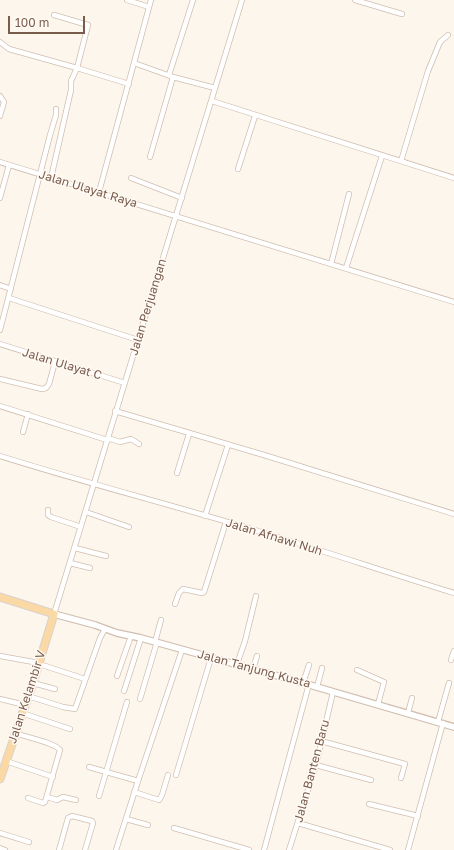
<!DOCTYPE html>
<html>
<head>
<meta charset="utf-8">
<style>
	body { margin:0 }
	#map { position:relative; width:454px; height:850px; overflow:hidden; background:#fdf6ec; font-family:"Golos Text",sans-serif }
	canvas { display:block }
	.scale { position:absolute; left:8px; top:16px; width:77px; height:18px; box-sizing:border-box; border:2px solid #7a5c4d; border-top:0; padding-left:5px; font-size:12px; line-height:14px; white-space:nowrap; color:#7a5c4d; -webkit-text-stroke:3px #fffaf3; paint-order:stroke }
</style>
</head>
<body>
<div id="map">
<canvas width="454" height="850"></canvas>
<div class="scale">100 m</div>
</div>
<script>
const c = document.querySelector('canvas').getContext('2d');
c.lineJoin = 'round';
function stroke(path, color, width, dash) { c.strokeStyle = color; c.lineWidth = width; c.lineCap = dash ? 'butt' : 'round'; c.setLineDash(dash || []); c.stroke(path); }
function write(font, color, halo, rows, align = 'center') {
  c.font = font + ' "Golos Text",sans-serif'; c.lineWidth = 3; c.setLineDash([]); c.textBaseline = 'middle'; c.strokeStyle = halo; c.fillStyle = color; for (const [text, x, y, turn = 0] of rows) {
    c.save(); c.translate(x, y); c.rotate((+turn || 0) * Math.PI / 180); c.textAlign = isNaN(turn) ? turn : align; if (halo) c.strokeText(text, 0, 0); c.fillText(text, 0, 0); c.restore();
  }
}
const minor = new Path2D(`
	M127 0 149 7
	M355 0 402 14
	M54 15 88 25 77 68 129 84
	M0 42 9 49 77 68 71 81V90L51 178
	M134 63 173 77 215 88
	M169 75 193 0
	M0 96 4 102 0 116
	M212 101 454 178
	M150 157 173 77
	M401 161 428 71 440 42 448 35
	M0 162 454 302
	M238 169 255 116
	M131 178 182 198
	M99 192 151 0
	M0 198 9 165
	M331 264 349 194
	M346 268 382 156
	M0 285 11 289
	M9 298 138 340
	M0 330 50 135 56 115V109
	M0 344 125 383
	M0 379 42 389 46 388 49 384 55 362
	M0 406 107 440 111 439 120 442 131 439 139 444
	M115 411 264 455 454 514
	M23 432 28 414
	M0 456C86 483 172 505 258 531 324 551 389 573 454 593
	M177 473 189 434
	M48 510V515L51 517 81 527
	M86 512 129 527
	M205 516 228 445
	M75 548 106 556
	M70 563 90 568
	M175 604 179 593 183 589 202 593 204 592 226 522
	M54 614 242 0
	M155 642 161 620
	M0 656 39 663
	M451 660 454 651
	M39 664 85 679
	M237 664 245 641 256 596
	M253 669 257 656
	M357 670 384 682 378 704
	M117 676 131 636
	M33 683 55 689
	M303 683 309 665
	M317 687 322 668
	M124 691 141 638
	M28 696 63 707 75 709 100 638 105 629
	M0 699 25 705
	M140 699 157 642
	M22 713 70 729
	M408 713 412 698
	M438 722 449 683
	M15 733C25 737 54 742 60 750L45 802 43 803 28 798
	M321 741 405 764 401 778
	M6 761 53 777
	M316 765 371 780
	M89 767 138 781
	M176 775 211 658
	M134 792 159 800 162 795 168 775
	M99 796 127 702
	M47 797 57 800 63 797 76 800
	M369 804 418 816
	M126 819 148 825
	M298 823 390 850
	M174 828 249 850
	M0 833 29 842
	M0 848 5 850
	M59 850 68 818 72 816 92 821 93 823 85 850
	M116 850 138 781 182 650
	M264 850 309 684
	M289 850 316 765 333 692
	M408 850 443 723`);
const tertiary = new Path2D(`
	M54 614 95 625 117 633 141 638 303 683 454 727`);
const primary = new Path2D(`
	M0 597 54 614 33 683 0 779`);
stroke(minor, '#d1beb0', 6);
stroke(tertiary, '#d1beb0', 8);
stroke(primary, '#dad1cd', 9);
stroke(minor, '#fff', 4.5);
stroke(tertiary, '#fff', 5.5);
stroke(primary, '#fbd9a5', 7);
write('12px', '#7a5c4d', '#fffaf3', [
	["Jalan Ulayat Raya",88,189,17],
	["Jalan Perjuangan",148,307,-73],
	["Jalan Ulayat C",62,364,17],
	["Jalan Afnawi Nuh",274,537,17],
	["Jalan Tanjung Kusta",254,669,15],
	["Jalan Kelambir V",27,697,-72],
	["Jalan Banten Baru",312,771,-75]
]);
</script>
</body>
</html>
